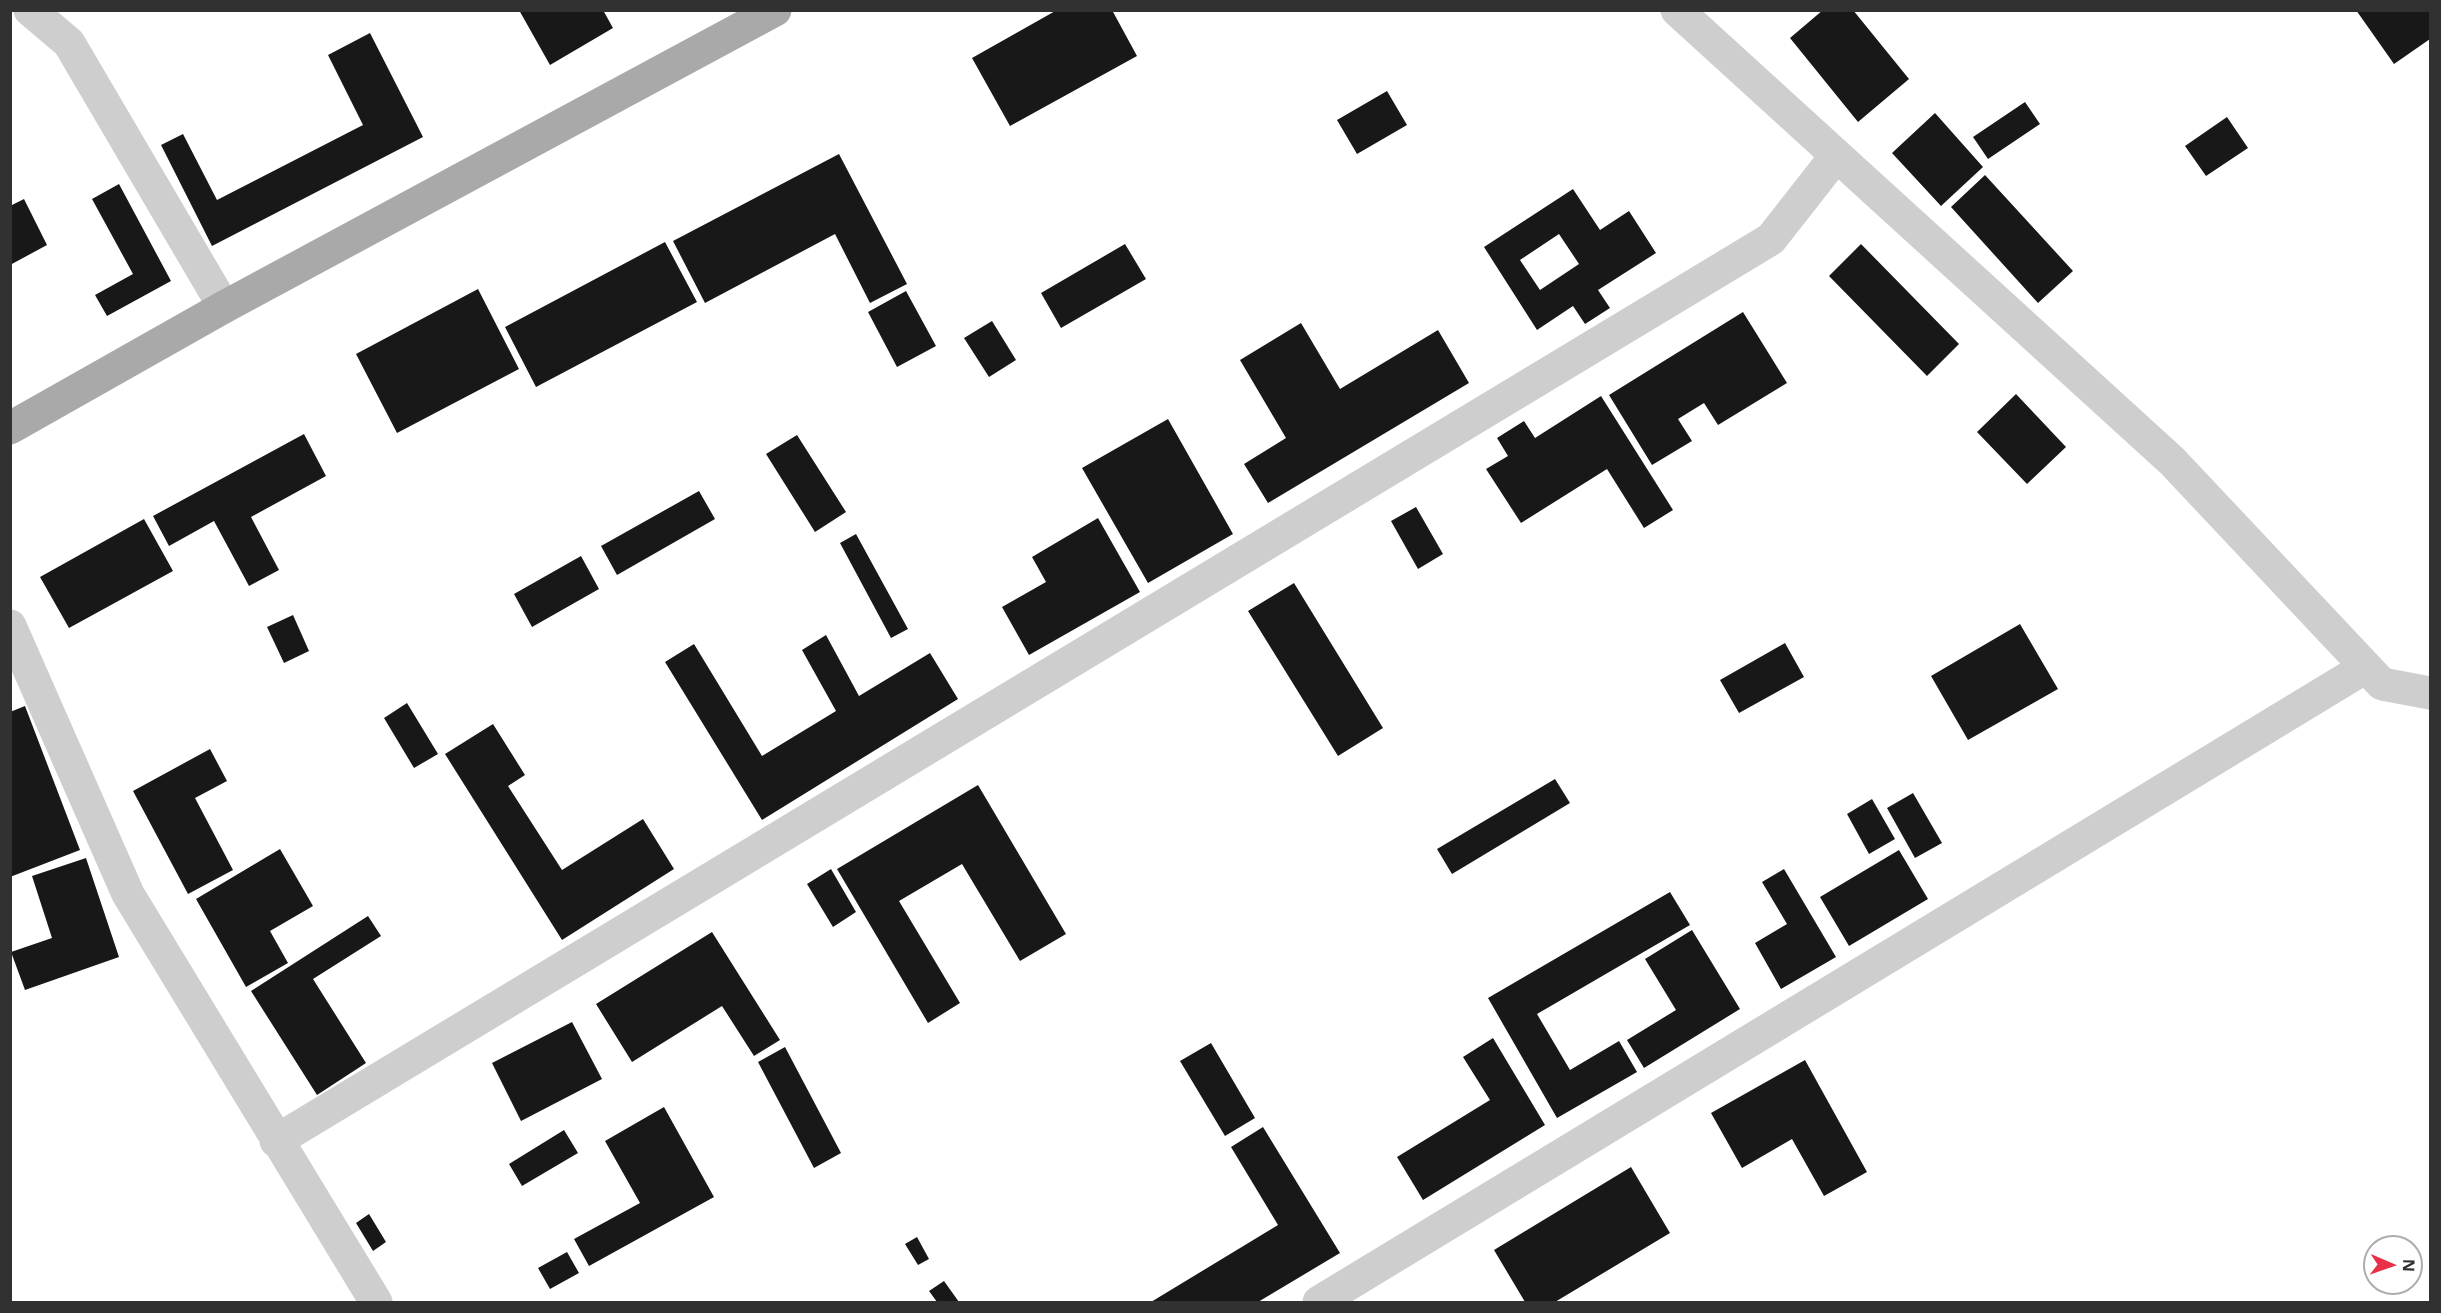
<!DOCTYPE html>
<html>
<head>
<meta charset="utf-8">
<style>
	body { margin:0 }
	#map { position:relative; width:2441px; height:1313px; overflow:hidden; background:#fff; font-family:"Noto Sans",sans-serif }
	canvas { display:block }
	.frame { position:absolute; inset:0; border:12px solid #313131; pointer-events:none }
	.north { position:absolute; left:2363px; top:1235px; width:60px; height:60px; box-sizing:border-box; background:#fff; border:2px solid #adadad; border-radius:50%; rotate:92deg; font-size:16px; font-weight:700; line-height:24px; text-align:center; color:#313131 }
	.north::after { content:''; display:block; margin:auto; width:21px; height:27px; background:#ea3049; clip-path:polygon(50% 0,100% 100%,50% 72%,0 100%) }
</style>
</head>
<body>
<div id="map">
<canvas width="2441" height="1313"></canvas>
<div class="frame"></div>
<div class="north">N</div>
</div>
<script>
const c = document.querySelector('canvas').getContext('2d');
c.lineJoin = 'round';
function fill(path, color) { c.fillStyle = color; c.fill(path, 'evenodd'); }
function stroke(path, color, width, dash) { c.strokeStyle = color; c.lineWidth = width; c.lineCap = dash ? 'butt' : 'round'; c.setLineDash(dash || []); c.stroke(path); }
fill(new Path2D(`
	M519 10H603L613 28 550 65Z
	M1057 10H1112L1137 56 1010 126 972 58Z
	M1823 10H1853L1909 79 1858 122 1790 38Z
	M2356 10H2430V39L2394 64Z
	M370 33 423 137 212 246 161 145 183 134 217 200 363 125 328 55Z
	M1387 91 1407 125 1357 154 1337 120Z
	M2025 102 2040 124 1988 159 1973 137Z
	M1935 113 1983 167 1941 206 1892 153Z
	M2227 117 2248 148 2206 176 2185 146Z
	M839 154 907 284 870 303 835 234 705 303 673 241Z
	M1985 175 2073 271 2038 303 1951 207Z
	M119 184 171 281 107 316 95 295 133 274 92 199Z
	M1573 189 1600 230 1629 211 1656 253 1598 290 1610 308 1585 324 1573 306 1537 330 1484 247ZM1559 234 1579 264 1540 290 1520 260Z
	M24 199 47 245 10 265V206Z
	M665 242 697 302 536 387 505 327Z
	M1125 244 1146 279 1061 328 1041 293Z
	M1861 244 1959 344 1927 376 1829 276Z
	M478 289 519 369 397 433 356 354Z
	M906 291 936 346 897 367 868 312Z
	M1743 312 1787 383 1718 425 1704 403 1678 419 1692 441 1652 465 1609 395Z
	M992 321 1016 360 989 377 964 338Z
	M1301 323 1340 389 1438 330 1469 383 1268 503 1244 464 1286 438 1240 360Z
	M2016 394 2066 447 2027 484 1977 432Z
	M1601 396 1673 510 1644 528 1607 469 1521 523 1486 469 1508 456 1497 438 1524 421 1535 438Z
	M1168 419 1233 534 1148 583 1082 468Z
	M304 434 326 476 251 517 279 570 249 586 214 521 169 546 153 516Z
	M797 435 846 512 815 532 766 454Z
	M699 491 715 519 617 575 601 546Z
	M1416 507 1443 554 1418 569 1391 521Z
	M1098 518 1140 592 1029 655 1002 607 1046 582 1032 557Z
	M144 519 173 571 69 628 40 577Z
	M856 534 908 629 891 638 840 543Z
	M581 556 599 589 532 627 514 594Z
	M1294 583 1383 728 1338 756 1248 611Z
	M293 615 309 651 284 663 267 627Z
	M2020 624 2058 689 1968 740 1931 676Z
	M826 635 859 696 930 653 958 699 762 820 665 662 694 644 762 756 836 711 802 650Z
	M1785 643 1804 677 1739 713 1720 680Z
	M407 703 438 754 414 768 384 718Z
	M25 706 80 850 10 877V712Z
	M493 724 525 775 508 786 562 870 643 819 674 869 562 940 445 754Z
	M210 749 227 781 195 798 233 870 188 894 133 791Z
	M1555 779 1570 803 1452 874 1437 849Z
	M978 785 1066 934 1020 961 962 864 899 901 960 1003 928 1023 837 869Z
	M1913 793 1942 843 1915 858 1887 808Z
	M1872 799 1895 839 1869 854 1847 814Z
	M280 849 313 906 270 931 288 963 246 987 196 899Z
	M1899 850 1928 899 1849 946 1820 897Z
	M86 858 119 957 25 990 11 952 52 938 32 876Z
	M831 869 856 912 833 927 807 884Z
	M1784 869 1836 957 1781 989 1755 943 1787 924 1762 882Z
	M1670 892 1690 925 1537 1014 1570 1070 1619 1041 1637 1072 1557 1118 1488 998Z
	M368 916 381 936 313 979 366 1063 317 1095 251 991Z
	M1692 930 1740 1009 1644 1068 1627 1040 1676 1010 1645 959Z
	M712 932 780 1040 754 1056 722 1006 632 1062 596 1004Z
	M572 1022 602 1079 521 1121 492 1063Z
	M1493 1038 1545 1125 1423 1200 1397 1157 1490 1100 1463 1057Z
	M1211 1043 1255 1118 1225 1136 1180 1061Z
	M785 1047 841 1153 814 1168 758 1062Z
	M1805 1060 1867 1172 1824 1196 1792 1139 1742 1168 1711 1113Z
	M664 1107 714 1197 589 1266 574 1239 640 1203 605 1141Z
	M1263 1127 1340 1253 1258 1302H1151L1278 1225 1231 1147Z
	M564 1130 578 1153 522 1186 509 1164Z
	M1631 1167 1670 1233 1555 1302H1525L1494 1250Z
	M369 1214 386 1242 373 1251 356 1223Z
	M917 1237 929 1259 918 1265 905 1244Z
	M567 1252 579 1273 550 1289 538 1268Z
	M944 1281 959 1302H937L929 1291Z`), '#181818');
stroke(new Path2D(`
	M30 10 69 43 224 307
	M1677 10 2172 461 2382 684 2430 693
	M10 626 128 894 376 1302
	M276 1141 1771 239 1836 156
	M1319 1302 2366 667`), '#cecece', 33);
stroke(new Path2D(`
	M10 428 224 307 775 10`), '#a9a9a9', 33);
</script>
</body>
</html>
